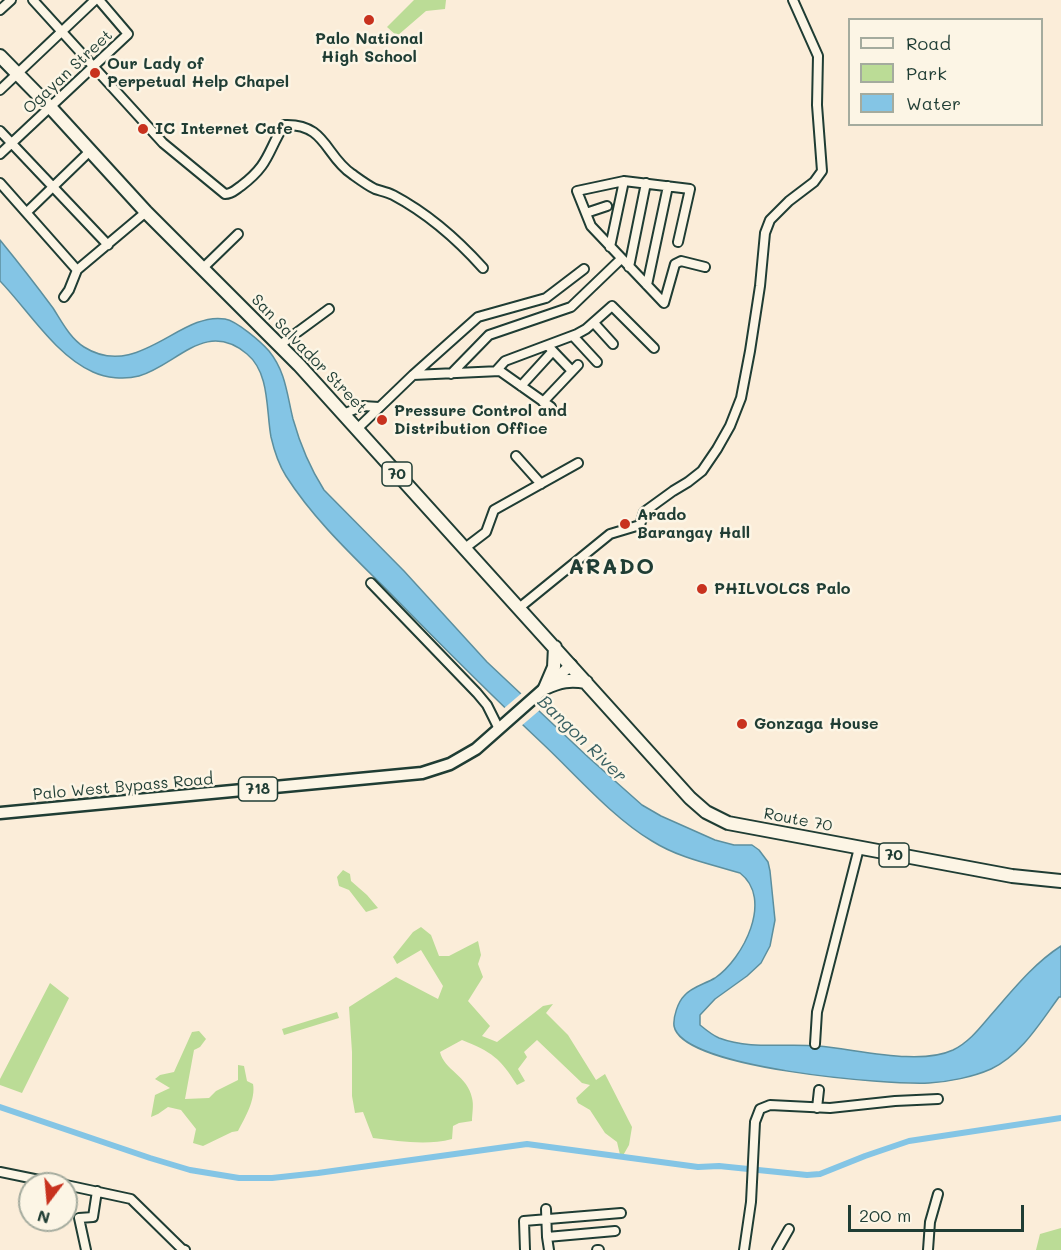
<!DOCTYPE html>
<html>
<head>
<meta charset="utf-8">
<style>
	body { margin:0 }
	#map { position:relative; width:1061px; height:1250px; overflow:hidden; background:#fbedd9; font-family:Mali,sans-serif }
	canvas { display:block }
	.legend { position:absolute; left:848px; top:18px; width:195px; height:108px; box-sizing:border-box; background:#fcf5e5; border:2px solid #a4ab9e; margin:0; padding:8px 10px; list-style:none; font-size:18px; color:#1f3d34 }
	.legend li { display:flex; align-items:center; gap:12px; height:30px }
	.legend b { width:30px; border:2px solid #a4ab9e }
	.north { position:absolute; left:18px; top:1172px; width:60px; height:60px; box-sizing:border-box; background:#fcf5e5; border:2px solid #a4ab9e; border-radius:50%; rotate:196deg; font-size:16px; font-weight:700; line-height:24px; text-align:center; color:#1f3d34 }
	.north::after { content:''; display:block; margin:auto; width:21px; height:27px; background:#c8321e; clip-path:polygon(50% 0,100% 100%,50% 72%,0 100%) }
	.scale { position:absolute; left:848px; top:1205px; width:176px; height:27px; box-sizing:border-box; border:3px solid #1f3d34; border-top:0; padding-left:8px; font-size:18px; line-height:21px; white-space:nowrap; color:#1f3d34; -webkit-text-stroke:4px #fcf5e5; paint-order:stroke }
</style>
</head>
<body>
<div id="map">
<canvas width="1061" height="1250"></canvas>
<ul class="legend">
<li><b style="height:8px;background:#fcf5e5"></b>Road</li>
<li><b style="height:16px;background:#bbdc96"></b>Park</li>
<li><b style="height:16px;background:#84c5e5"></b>Water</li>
</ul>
<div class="north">N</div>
<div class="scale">200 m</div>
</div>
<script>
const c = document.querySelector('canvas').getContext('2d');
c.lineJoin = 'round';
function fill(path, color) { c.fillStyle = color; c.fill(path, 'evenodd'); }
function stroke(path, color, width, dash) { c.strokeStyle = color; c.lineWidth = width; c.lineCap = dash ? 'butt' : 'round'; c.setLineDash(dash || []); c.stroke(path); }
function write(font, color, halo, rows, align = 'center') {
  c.font = font + ' Mali,sans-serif'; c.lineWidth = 5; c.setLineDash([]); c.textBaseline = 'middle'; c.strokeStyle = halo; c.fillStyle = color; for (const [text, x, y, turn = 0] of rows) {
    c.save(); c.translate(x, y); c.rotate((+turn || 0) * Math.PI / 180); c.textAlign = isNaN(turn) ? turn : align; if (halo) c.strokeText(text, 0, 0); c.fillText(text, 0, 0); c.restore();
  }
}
fill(new Path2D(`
	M414 0H446L445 9 426 11 397 36 387 27Z
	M343 870 350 874 351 881 367 895 378 908 366 912 349 890 339 886 337 877Z
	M421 927 431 935 439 956H449L478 941 481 955 478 964 483 977 468 1001 490 1026 482 1036 497 1042 543 1006 553 1004 546 1013 568 1035 596 1080 605 1074 632 1127 629 1145 621 1159 617 1142 605 1133 590 1110 578 1103 576 1098 590 1085 582 1083 537 1040 524 1052 527 1057 518 1069 525 1081 517 1085C500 1058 492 1052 462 1040L440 1052C444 1070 468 1076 472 1098 474 1105 472 1114 472 1121L459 1123 453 1126 452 1139C426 1146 399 1141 373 1138L363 1112 355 1113 352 1096V1052L349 1007 396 977 438 999 443 986 421 950 397 964 393 957 413 932Z
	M50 983 69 998 22 1093 0 1085V1079Z
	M337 1012 339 1018 284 1035 282 1029Z
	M199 1031 206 1039 200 1047 194 1050 185 1099 209 1098 216 1091 238 1080V1065L244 1066 247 1081 253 1084C256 1099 245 1118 238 1131L232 1132 203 1146 193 1143 196 1129 181 1110 168 1107 158 1114 151 1117 155 1095 170 1088 155 1079 160 1075 174 1072 192 1032Z
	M1061 1228V1250H1036L1040 1234Z`), '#bbdc96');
const water = new Path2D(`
	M0 240C18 262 36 285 53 308 62 322 70 338 84 347 138 381 180 311 225 319 237 321 261 342 269 351 286 372 287 395 293 419 300 444 310 468 324 490L404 571 487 662 588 757 642 805 661 816 715 840 734 845H752L759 850 768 862 770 871 775 920 770 946 761 963 747 976 715 999 700 1015V1025C706 1030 712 1035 719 1038 751 1050 785 1043 818 1046 856 1049 919 1066 953 1050 969 1042 979 1029 990 1016 1012 991 1033 964 1061 946V997H1059C1040 1023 1021 1055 991 1069 973 1077 948 1082 929 1083 889 1085 682 1069 674 1026 673 1017 678 1002 684 996 691 987 705 984 715 978 743 959 774 899 740 873 710 864 679 858 652 841 613 818 576 775 543 744 491 695 440 644 390 593 354 557 314 520 286 476 279 465 274 450 271 437 266 410 270 373 247 354 205 319 177 365 139 376 124 380 106 378 93 372 55 355 28 310 0 281Z`);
fill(water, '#84c5e5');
stroke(water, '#5c8f9e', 1.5);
fill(new Path2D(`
	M523 692 541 709 520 727 502 710Z`), '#fbedd9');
stroke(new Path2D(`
	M0 1107 150 1158 190 1170 239 1178H272L318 1173 527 1144 698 1167 719 1166 807 1175 820 1174 865 1156 909 1141 1061 1118`), '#84c5e5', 6);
const minor = new Path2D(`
	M33 0 163 143 225 194C232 194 235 190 241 186 270 164 267 152 284 125 326 123 325 156 352 174 359 179 367 185 375 189 381 191 387 192 393 195 427 213 457 239 483 268
	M0 10 11 0
	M0 90 95 0
	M0 131 108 245
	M0 154 128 34 99 0
	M0 183 77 270
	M27 212 90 151
	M586 213 607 206
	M678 242 690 189 624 181 577 191 591 226 664 303 675 264 681 261 705 267
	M610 247 624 181
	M629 267 646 183
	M203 268 238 234
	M647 285 668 186
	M64 297 69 290 77 270 146 212
	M594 323 613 344
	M573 336 597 362
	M280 345 329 309
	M550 348 572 371
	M496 371 505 361 577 334 586 329 612 306 654 348
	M451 374 489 335 571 307 621 259
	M413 375 478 317 546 298 584 269
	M521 386 552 352
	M543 402 578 365
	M343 414 363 406 379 407
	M357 429 413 375 500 371 551 407
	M516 456 541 484
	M465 548 486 532 494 510 578 463
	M371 583 477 693 487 705 499 729
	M519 608 610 534 640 525 644 512 673 491 688 482 702 471 717 449 730 426 741 398 750 351 760 286 765 233 770 220 789 201 814 182 822 171 817 105 818 56 793 0
	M815 1044 817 1012 859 848
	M817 1108 819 1090
	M0 1172 59 1184
	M66 1185 131 1199 182 1249 185 1250
	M546 1209 547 1237
	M86 1250 79 1218 93 1217 97 1191
	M525 1250 524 1221 621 1213
	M549 1250 547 1237 615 1231
	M597 1250H599
	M744 1250 751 1202 755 1122 760 1109 770 1105 830 1108 895 1101 938 1099
	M777 1250 789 1229
	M928 1250 930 1222 938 1194`);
const major = new Path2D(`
	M0 813 422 773 450 764 476 749 571 665`);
const highway = new Path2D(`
	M0 56 51 108 146 212 299 365 690 798 706 812 728 823 1012 876 1061 881
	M545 688 554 667 555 647
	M545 688C560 681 570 679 586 682`);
stroke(minor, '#1f3d34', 12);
stroke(major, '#1f3d34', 15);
stroke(highway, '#1f3d34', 16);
stroke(minor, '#fcf5e5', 8);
stroke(major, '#fcf5e5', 10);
stroke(highway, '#fcf5e5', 12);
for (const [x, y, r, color] of [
	[369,20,6,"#c8321e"],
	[95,73,6,"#c8321e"],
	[143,129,6,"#c8321e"],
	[382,420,6,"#c8321e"],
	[625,524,6,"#c8321e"],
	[702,589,6,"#c8321e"],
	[742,724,6,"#c8321e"]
]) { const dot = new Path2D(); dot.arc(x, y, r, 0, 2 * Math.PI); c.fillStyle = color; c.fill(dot); stroke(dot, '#fcf5e5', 2); }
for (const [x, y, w] of [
	[397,474,30],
	[258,789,39],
	[894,855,30]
]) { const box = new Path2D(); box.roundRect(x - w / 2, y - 12, w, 24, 4.5); c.fillStyle = '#fcf5e5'; c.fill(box); stroke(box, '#1f3d34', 1.5); }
write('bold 15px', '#1f3d34', null, [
	["70",397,474],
	["718",258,789],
	["70",894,855]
]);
write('bold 16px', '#1f3d34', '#fcf5e5', [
	["Palo National",369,39,"center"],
	["High School",369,57,"center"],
	["Our Lady of",107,64],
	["Perpetual Help Chapel",107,82],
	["IC Internet Cafe",155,129],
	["Pressure Control and",394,411],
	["Distribution Office",394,429],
	["Arado",637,515],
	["Barangay Hall",637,533],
	["PHILVOLCS Palo",714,589],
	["Gonzaga House",754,724]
], 'left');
write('16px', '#1f3d34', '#fcf5e5', [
	["Ogayan Street",68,72,-43],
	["San Salvador Street",309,354,46],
	["Palo West Bypass Road",123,787,-5],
	["Route 70",798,820,11]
]);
write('italic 18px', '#385f60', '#fcf5e5', [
	["Bangon River",582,739,44]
]);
c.letterSpacing = '1.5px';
write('bold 22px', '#1f3d34', '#fcf5e5', [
	["ARADO",612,567]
]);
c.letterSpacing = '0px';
</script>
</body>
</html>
